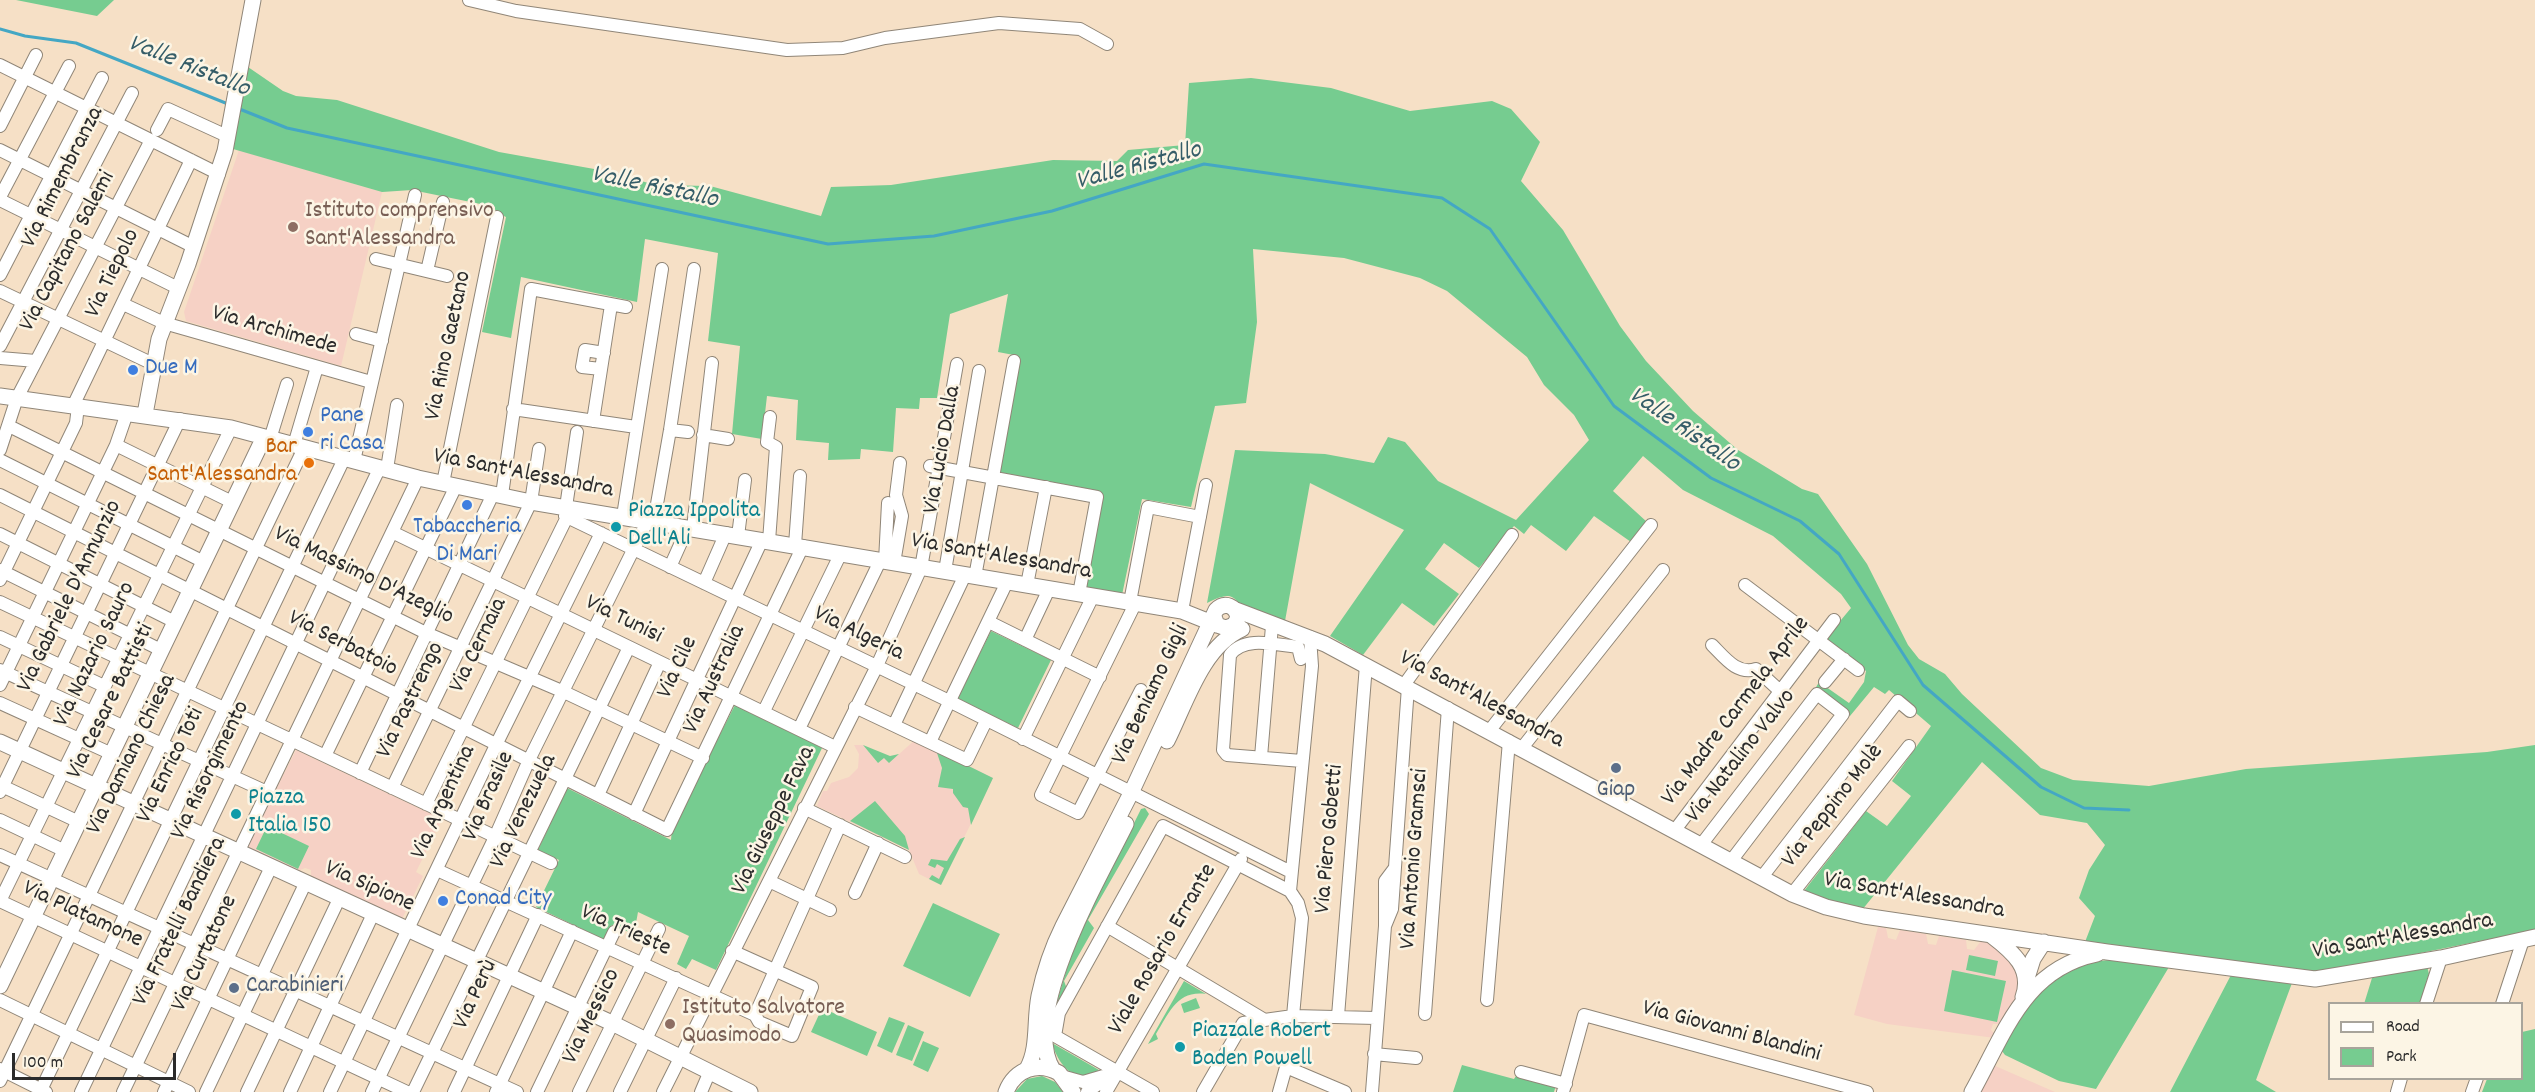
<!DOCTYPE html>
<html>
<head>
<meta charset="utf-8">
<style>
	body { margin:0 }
	#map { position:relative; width:2535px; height:1092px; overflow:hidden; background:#f6e0c6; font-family:Dekko,sans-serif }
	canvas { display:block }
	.legend { position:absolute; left:2328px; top:1002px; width:195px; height:78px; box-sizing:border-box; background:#fcf5e5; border:2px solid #a8a49b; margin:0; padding:8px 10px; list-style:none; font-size:18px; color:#2b2b2b }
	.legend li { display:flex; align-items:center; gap:12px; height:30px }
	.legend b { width:30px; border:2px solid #a8a49b }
	.scale { position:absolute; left:12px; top:1053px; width:164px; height:27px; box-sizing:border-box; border:3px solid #2b2b2b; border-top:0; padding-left:8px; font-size:18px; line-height:21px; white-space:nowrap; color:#2b2b2b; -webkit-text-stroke:4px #fcf5e5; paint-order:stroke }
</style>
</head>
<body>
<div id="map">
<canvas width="2535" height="1092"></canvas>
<ul class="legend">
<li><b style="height:8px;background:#fff"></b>Road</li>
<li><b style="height:16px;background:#76cc90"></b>Park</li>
</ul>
<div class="scale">100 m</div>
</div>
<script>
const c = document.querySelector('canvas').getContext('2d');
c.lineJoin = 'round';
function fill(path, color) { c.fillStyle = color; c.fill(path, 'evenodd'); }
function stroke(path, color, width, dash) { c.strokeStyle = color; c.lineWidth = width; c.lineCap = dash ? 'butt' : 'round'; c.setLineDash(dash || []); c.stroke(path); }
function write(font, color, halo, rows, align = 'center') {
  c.font = font + ' Dekko,sans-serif'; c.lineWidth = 5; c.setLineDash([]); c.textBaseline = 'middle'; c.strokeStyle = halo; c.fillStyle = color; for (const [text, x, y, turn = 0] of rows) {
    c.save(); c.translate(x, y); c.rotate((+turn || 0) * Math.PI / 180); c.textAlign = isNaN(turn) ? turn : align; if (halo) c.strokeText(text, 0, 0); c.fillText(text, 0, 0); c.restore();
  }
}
fill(new Path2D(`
	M239 150 382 192 341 366 186 321 184 312Z
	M916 739 993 778 941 885 919 874 909 850 817 806 823 791H827L831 783 849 777 858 768 859 754 854 745H863L878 763 884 757 889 763Z
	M296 750 442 819 416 872 423 876 402 919 311 877V870L305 868 298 871 246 848Z
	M1878 927 1886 928 1888 938 1896 940 1900 930 1926 934 1928 944 1936 945 1939 936 1966 940 1967 949 1974 950 1981 941 1996 945 2019 974 2017 997 2002 1024H1993L1991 1030 1996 1035 1995 1038 1887 1024 1854 1015Z
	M1993 1065 2055 1092H1979Z`), '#f6d1c5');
fill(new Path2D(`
	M16 0H114L97 16Z
	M248 67 283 91 296 96 337 100 499 152 611 172 655 185 710 186 821 216 831 187 891 185 1053 160 1117 161 1128 150 1185 145 1189 83 1251 78 1331 88 1410 111 1492 101 1511 109 1540 142 1521 181 1563 230 1620 326 1646 361 1693 411 1738 450 1802 489 1818 494 1867 564 1908 645 1919 659 1945 674 1962 694 2041 768 2073 780 2149 786 2246 769 2487 752 2535 745V930L2351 967 2313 972 2085 942 2095 916 2079 898 2089 870 2105 845 2087 823 2040 815 1982 762 1862 910 1838 905 1804 891 1866 811 1887 826 1911 796 1892 781 1931 726 1889 690 1885 694 1874 687 1850 716 1815 689 1819 682 1849 703 1864 682 1866 671 1826 638 1851 608 1841 594 1773 536 1683 490 1643 456 1613 491 1647 522 1631 542 1594 516 1566 551 1531 525 1524 534 1514 526 1479 568 1444 543 1425 569 1459 594 1434 626 1402 603 1363 655 1330 636 1404 530 1310 483 1285 621C1275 619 1261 618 1252 614 1231 602 1239 587 1207 603L1235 450 1325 454 1374 463 1388 437 1405 442 1438 481 1516 520 1589 440 1574 415 1544 385 1527 357 1447 291 1420 278 1344 258 1253 249 1257 322 1246 403 1215 406 1191 507 1142 499 1122 595 1085 589 1102 493 999 473 1019 356 998 352 1008 294 950 314 937 398H920L919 409 896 408 893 452 861 449 860 459 828 460 829 443 796 440 798 400 767 396 762 439 732 434 740 346 708 341 718 253 645 239 637 302 521 277 511 338 482 332 506 217 495 212V207L412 190 382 192 233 149Z
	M991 631 1051 660 1018 728 957 699Z
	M736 703 822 748 716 970 692 959 686 969 677 964 689 936 638 912 634 934 612 925 605 940 536 907 559 860 538 850 567 788 671 840 672 829Z
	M863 745 890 756 899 754 889 763 884 758 878 763Z
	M936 750 993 778 971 825 968 808 963 807 953 793V789L938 787 942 768Z
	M875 801 905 836 909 850 850 821Z
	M1145 808 1149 814 1088 920 1094 928 1064 981 1067 989 1055 1008 1075 942 1141 809Z
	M267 826 309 846 298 869 256 849Z
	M965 837 941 885 929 879 932 875 939 879 944 868 937 864 935 868 928 865 931 859 947 861 960 839Z
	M933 903 1000 934 970 997 903 966Z
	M1969 955 1998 961 1995 976 1966 970Z
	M2110 960 2169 967 2096 1089 2059 1081 2005 1055 2002 1051C2030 1000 2046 965 2110 960Z
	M2427 966 2429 974 2420 1003 2364 1004 2372 978Z
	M1952 970 2006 981 1997 1022 1944 1011Z
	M2231 975 2292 983 2256 1080 2276 1092H2170Z
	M1184 981 1206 994C1177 990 1169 1013 1156 1034L1158 1039 1148 1044Z
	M1196 998 1200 1008 1184 1013 1181 1004Z
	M822 1008 877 1032 867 1056 811 1032Z
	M889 1017 905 1023 892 1053 877 1046Z
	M908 1025 924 1032 912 1061 896 1055Z
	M2535 1029V1092H2482L2487 1079 2522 1078V1032Z
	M923 1041 939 1048 928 1072 913 1065Z
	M1052 1043 1099 1070C1075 1087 1058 1064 1052 1043Z
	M1462 1065 1514 1079 1516 1076 1556 1085 1554 1092H1453Z
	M1042 1076 1055 1082 1063 1092H1015L1027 1079Z`), '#76cc90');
stroke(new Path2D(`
	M0 29 25 36 76 43 228 104
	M237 108 287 128 828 244 934 236 1052 211 1204 164 1442 198 1490 229 1614 406 1711 478 1800 521 1839 554 1923 685 2041 787 2084 808 2129 810`), '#44a7c4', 3);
const minor = new Path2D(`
	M469 0 516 11 787 50 843 48 885 38 999 23 1080 29 1107 44
	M0 65 219 174
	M0 126 36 55
	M157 130 168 109 227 136
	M0 150 194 247
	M0 197 69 66
	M0 200 178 288
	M376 259 447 276
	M427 271 443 202
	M0 275 102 78
	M0 291 153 364
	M123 304 164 323 371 382
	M356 334 382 341
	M0 346 132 93
	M0 358 36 361
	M601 369 582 367 585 350 604 353
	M73 406 191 160
	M513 409 636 427
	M593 421 611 305
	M9 426 426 633 564 692 703 758
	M231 428 0 901 407 1092
	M670 430 688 432
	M703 435 728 439
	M270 439 287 384
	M116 445 232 502
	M294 445 317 367
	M0 450 17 398 151 140
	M0 460 204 562
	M354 461 415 195
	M930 466 1097 497 1079 594
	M387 469 397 405
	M443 483 497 217
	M0 495 667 830 803 546
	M502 495 531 289 626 307
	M566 507 577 432
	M565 516 949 701 1291 872
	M623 516 662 269
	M654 521 670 430 694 269
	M693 528 712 363
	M392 532 835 747
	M0 534 175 622
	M738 536 745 480
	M769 541 776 447 767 442 770 417
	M795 545 800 476
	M885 561 888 503
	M894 563 902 516 896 495 900 463
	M670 567 688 527
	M0 570 161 650
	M945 571 979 371
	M975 577 1014 361
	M0 580 76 423 78 406
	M704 583 726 533
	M1027 585 1046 487
	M1745 585 1858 670
	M0 602 551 863
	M1130 602 1148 507 1200 517
	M1135 604 1041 795 1078 813 1141 690
	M1182 611 1206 485
	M989 622 1100 677
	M0 637 104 686
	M1025 640 1049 589
	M1712 645C1725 658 1737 675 1756 669L1780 691
	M1301 659 1298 647C1277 645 1244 635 1230 655L1223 750 1227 755 1302 761
	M0 670 267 792
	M1825 682 1844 659
	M0 685 116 445 127 413
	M1404 685 1512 535
	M0 703 112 754
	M855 707 967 760 986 721
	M764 711 841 553
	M894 725 965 575
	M799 729 880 561
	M1490 730 1651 525
	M1023 739 1093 596
	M930 742 1007 582
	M1522 748 1663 570
	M325 756 456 486
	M1261 757 1272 626
	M360 773 493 494
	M0 785 79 822
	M392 788 531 502 539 449
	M0 792 180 419
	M598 795 660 662
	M426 804 570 511
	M804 808 905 857
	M634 814 762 540
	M0 820 65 851
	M1675 830 1834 620
	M1701 845 1817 694 1843 714 1731 861
	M0 855 517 1092
	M437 870 755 1015 759 1022 792 1036 812 987 732 951
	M1762 877 1898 701 1910 711
	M769 881 830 910
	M855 893 878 843
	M1792 894 1909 746
	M1107 926 1263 1019
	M1385 926 1392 909 1408 687
	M0 1000 189 1092
	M1487 1000 1509 741
	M2426 1004 2441 958
	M2502 1004 2523 940
	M1425 1014 1448 708
	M755 1015 840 825
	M1293 1016 1302 918 1298 903 1290 891 1312 666 1310 637
	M1338 1016 1366 665
	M1374 1054 1416 1058
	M0 1069 46 1092
	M1521 1072 1566 1084
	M1065 1077 1083 1082 1117 1072
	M0 1081 304 448
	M40 1092 344 459
	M81 1092 380 467
	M123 1092 418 478
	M164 1092 271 867
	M206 1092 305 884
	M247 1092 339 899
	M290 1092 373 914
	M330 1092 496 745 601 533
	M372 1092 495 837 529 760 648 520
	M413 1092 629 647
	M454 1092 538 915
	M496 1092 572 931
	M537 1092 614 932
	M579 1092 659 929
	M620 1092 676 978
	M663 1092 876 668 921 568 957 364
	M701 1092 710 1071
	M1087 1092 1104 1080
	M1106 1092 1241 859
	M1153 1092 1055 1036 1059 1013 1163 826 1290 891
	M1203 1092 1243 1023 1293 1016 1376 1018
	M1279 1092 1286 1067 1345 1092
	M1372 1092 1385 926V881L1394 869
	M1563 1092 1584 1015 1867 1092
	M2397 1092 2401 1078
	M2472 1092 2477 1078`);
const tertiary = new Path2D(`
	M0 396 231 428 418 478 531 502 1182 611 1217 625
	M145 414 159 339 188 264 225 151 253 0
	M1236 610 1325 644 1792 894 1826 907 1864 916 2107 952 2315 979 2441 958 2535 937
	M1167 741C1186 703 1202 647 1242 629
	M0 742 614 1024 750 1092
	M1992 936C2013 952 2033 969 2023 997
	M2027 978 2033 959 2044 942
	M0 986 264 437
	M1027 1069C1039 1048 1034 1021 1039 996 1044 972 1052 948 1063 926L1131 793 1216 610C1225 601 1236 606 1238 618L1234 625 1226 628 1217 625 1214 617
	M1053 1070C1019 1014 1100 877 1126 824
	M1006 1092C1015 1069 1038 1061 1059 1073L1073 1092
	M1972 1092C2005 1033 2024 969 2097 954`);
stroke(minor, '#908678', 14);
stroke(tertiary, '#908678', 17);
stroke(minor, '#fff', 12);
stroke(tertiary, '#fff', 15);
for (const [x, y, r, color] of [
	[293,227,6,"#8d6e63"],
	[133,370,6,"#3f7fe0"],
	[308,432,6,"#3f7fe0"],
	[309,463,6,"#e8710a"],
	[467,505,6,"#3f7fe0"],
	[616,527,6,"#0f9aa8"],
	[1616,768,6,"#5c6f8a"],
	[236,814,6,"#0f9aa8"],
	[443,901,6,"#3f7fe0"],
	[234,988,6,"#5c6f8a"],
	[670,1024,6,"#8d6e63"],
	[1180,1047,6,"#0f9aa8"]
]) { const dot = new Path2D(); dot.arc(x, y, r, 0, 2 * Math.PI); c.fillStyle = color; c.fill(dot); stroke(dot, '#fcf5e5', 2); }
write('24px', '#2b2b2b', '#fcf5e5', [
	["Via Rimembranza",64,178,-63],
	["Via Capitano Salemi",69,252,-62],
	["Via Tiepolo",114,274,-64],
	["Via Archimede",274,332,16],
	["Via Rino Gaetano",450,346,-78],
	["Via Lucio Dalla",944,450,-80],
	["Via Sant'Alessandra",523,475,11],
	["Via Sant'Alessandra",1001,558,10],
	["Via Massimo D'Azeglio",363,577,26],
	["Via Gabriele D'Annunzio",71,597,-64],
	["Via Tunisi",623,621,26],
	["Via Algeria",858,635,26],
	["Via Serbatoio",342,645,27],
	["Via Cernaia",480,646,-64],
	["Via Nazario Sauro",96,655,-64],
	["Via Cile",679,668,-65],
	["Via Australia",716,680,-65],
	["Via Beniamo Gigli",1152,695,-65],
	["Via Pastrengo",412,701,-64],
	["Via Sant'Alessandra",1481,701,28],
	["Via Cesare Battisti",112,702,-64],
	["Via Madre Carmela Aprile",1737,712,-53],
	["Via Damiano Chiesa",133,755,-64],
	["Via Natalino Valvo",1742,757,-52],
	["Via Enrico Toti",172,766,-64],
	["Via Risorgimento",212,771,-64],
	["Via Brasile",490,797,-66],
	["Via Argentina",445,803,-65],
	["Via Peppino Molè",1834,807,-52],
	["Via Venezuela",525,812,-64],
	["Via Giuseppe Fava",775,821,-64],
	["Via Piero Gobetti",1331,839,-85],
	["Via Antonio Gramsci",1416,859,-86],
	["Via Sipione",369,888,24],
	["Via Sant'Alessandra",1914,897,10],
	["Via Platamone",82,916,25],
	["Via Fratelli Bandiera",181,922,-64],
	["Via Trieste",625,932,24],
	["Via Sant'Alessandra",2403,938,-10],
	["Viale Rosario Errante",1164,950,-60],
	["Via Curtatone",206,954,-65],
	["Via Perù",477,995,-65],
	["Via Messico",593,1017,-64],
	["Via Giovanni Blandini",1731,1033,15]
]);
write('24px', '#785e54', '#fcf5e5', [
	["Istituto comprensivo",305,213],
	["Sant'Alessandra",305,241],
	["Istituto Salvatore",682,1010],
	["Quasimodo",682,1038]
], 'left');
write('24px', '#366cbe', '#fcf5e5', [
	["Due M",145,370],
	["Pane",320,418],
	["ri Casa",320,446],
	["Tabaccheria",467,529,"center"],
	["Di Mari",467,557,"center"],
	["Conad City",455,901]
], 'left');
write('24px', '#c56008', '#fcf5e5', [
	["Bar",297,449],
	["Sant'Alessandra",297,477]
], 'right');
write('24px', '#0d838f', '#fcf5e5', [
	["Piazza Ippolita",628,513],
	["Dell'Ali",628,541],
	["Piazza",248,800],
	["Italia 150",248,828],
	["Piazzale Robert",1192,1033],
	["Baden Powell",1192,1061]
], 'left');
write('24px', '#4e5e75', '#fcf5e5', [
	["Giap",1616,792],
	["Carabinieri",246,988,"left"]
]);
write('italic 26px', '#355d68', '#fcf5e5', [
	["Valle Ristallo",188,68,22],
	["Valle Ristallo",1139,168,-15],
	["Valle Ristallo",654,189,12],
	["Valle Ristallo",1683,431,35]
]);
</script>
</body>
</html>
